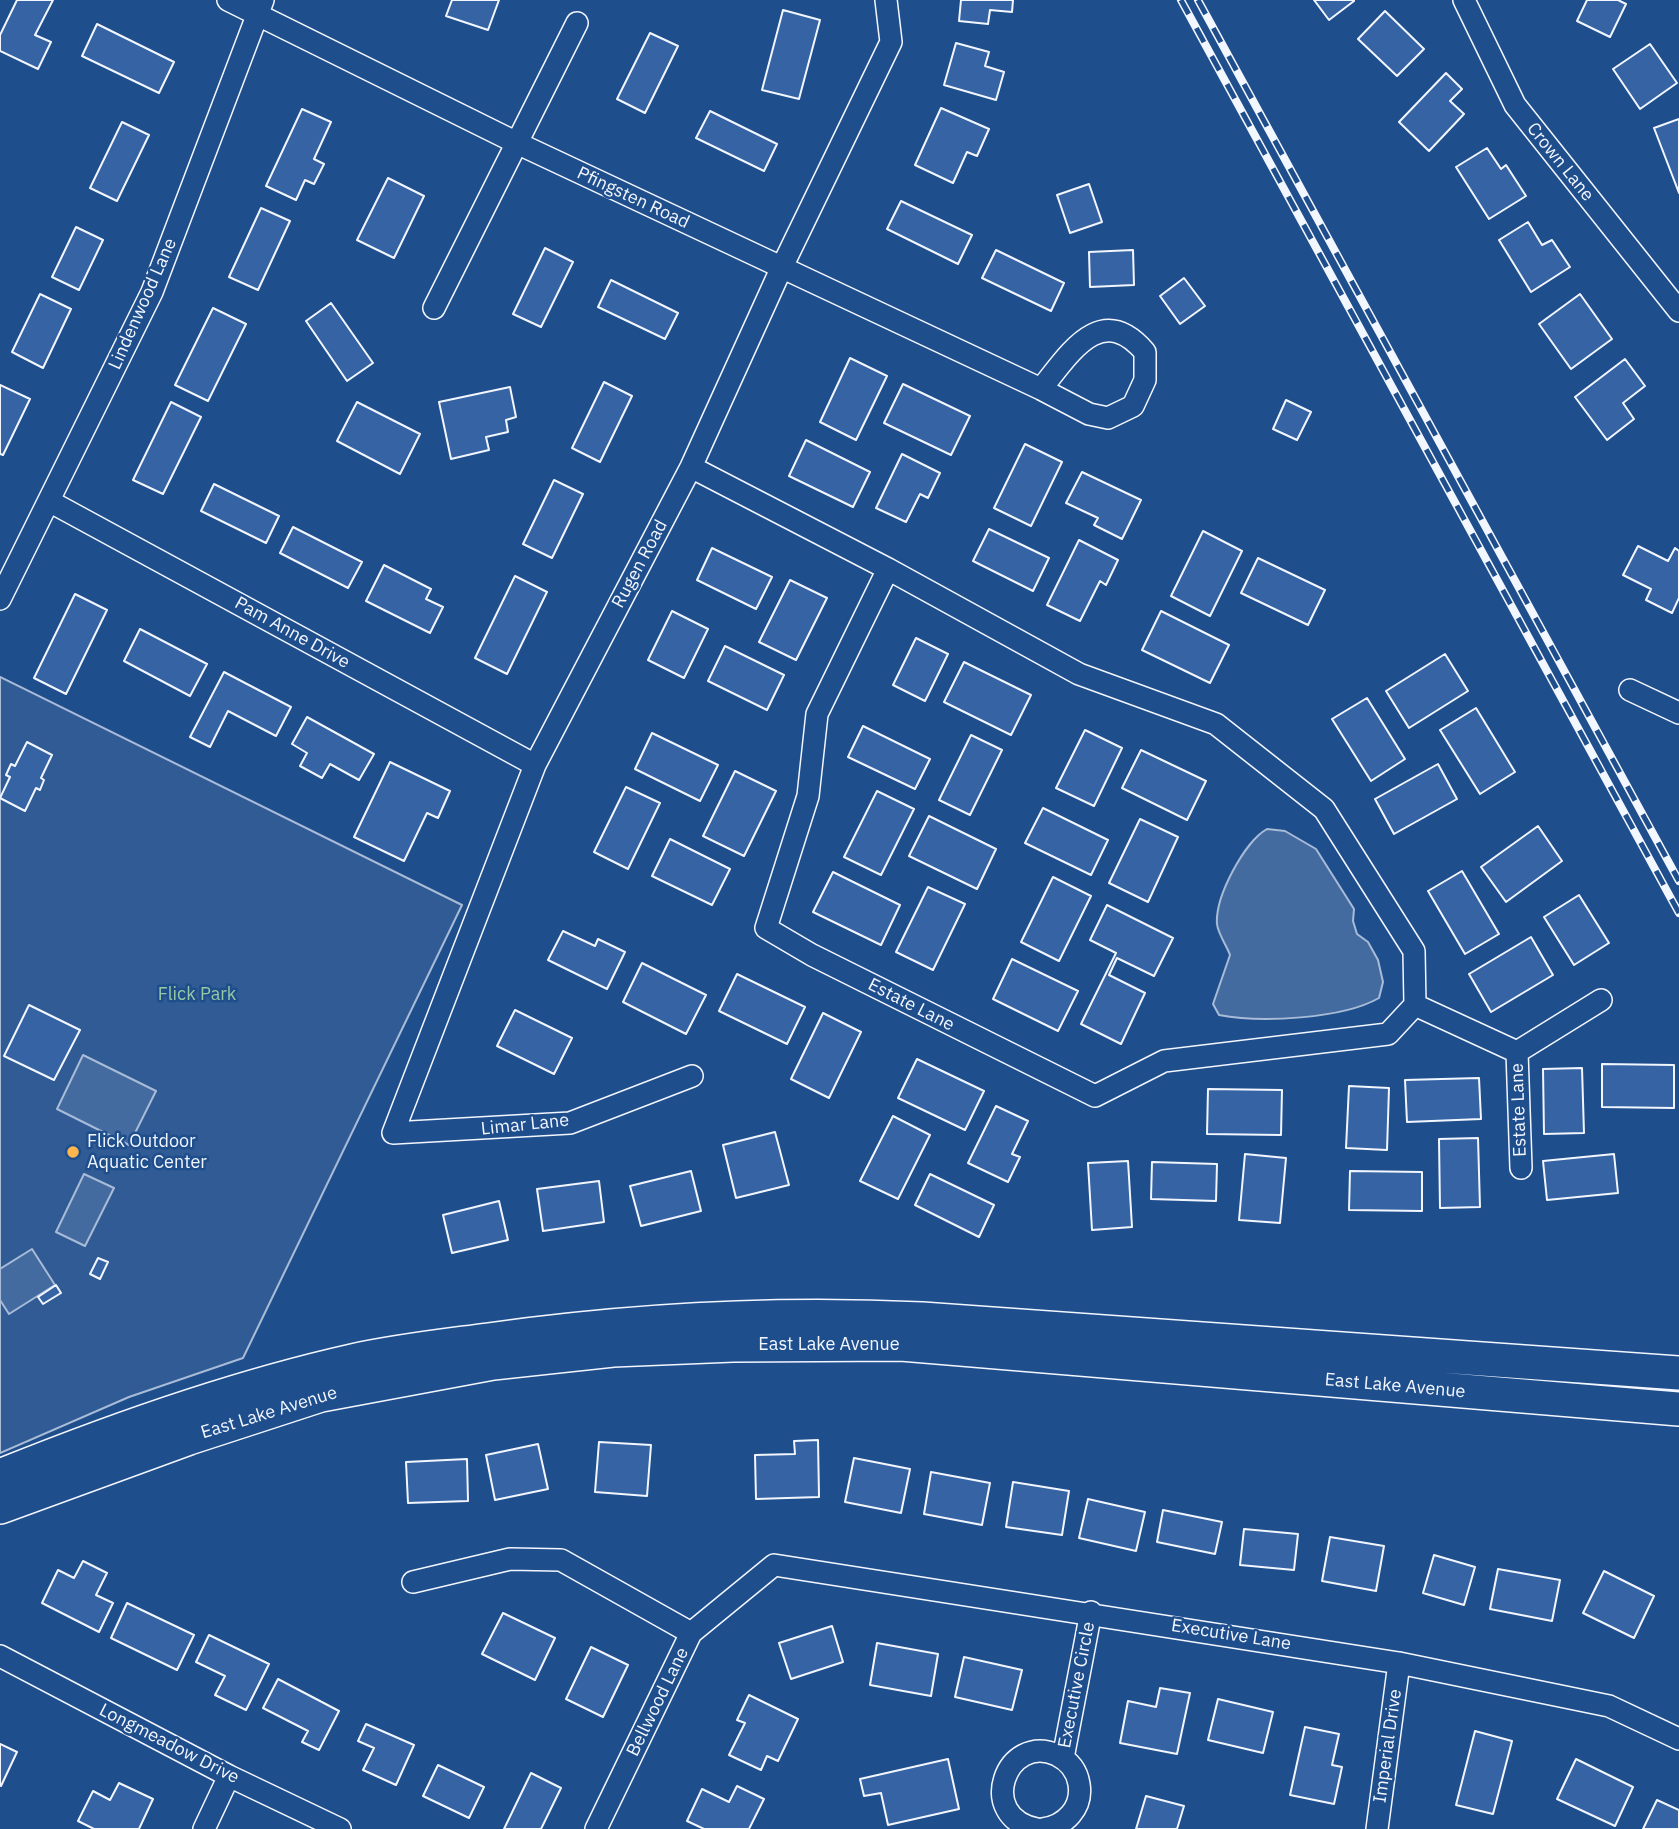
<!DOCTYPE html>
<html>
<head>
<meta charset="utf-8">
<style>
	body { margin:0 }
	canvas { display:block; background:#1f4e8c }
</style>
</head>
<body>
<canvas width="1679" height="1829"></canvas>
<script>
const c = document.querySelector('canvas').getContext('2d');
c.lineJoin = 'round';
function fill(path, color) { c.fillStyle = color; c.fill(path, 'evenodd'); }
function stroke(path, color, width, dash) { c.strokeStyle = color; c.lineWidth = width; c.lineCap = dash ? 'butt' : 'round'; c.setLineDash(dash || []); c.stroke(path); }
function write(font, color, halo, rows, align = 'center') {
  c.font = font + ' "IBM Plex Sans",sans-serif'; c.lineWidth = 5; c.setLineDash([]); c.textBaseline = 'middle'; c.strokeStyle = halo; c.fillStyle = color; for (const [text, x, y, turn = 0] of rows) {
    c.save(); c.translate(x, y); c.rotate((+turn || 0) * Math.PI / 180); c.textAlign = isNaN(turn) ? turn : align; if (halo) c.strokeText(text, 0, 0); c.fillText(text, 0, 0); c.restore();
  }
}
const built = new Path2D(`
	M0 677 462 905 243 1358 129 1397 0 1453Z`);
fill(built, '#305b95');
stroke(built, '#a8bbd7', 2);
const water = new Path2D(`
	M1267 829 1285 831 1316 849 1354 909 1353 921 1357 934 1368 942 1378 960 1383 982 1379 998C1342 1019 1261 1023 1219 1015L1213 1004 1230 955C1227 946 1218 934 1217 924 1215 897 1244 842 1267 829Z
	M83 1055 156 1091 129 1145 57 1109Z
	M84 1174 114 1188 85 1246 56 1232Z
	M32 1249 55 1285 9 1314 0 1300V1269Z`);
fill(water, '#446ba0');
stroke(water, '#a8bbd7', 2);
const building = new Path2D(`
	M17 0H53L35 35 51 42 38 69 0 51V35Z
	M452 0H499L488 30 446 16Z
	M961 0H1013L1012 12 990 10 988 24 959 21Z
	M1314 0H1354V1L1329 20Z
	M1587 0H1618L1626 4 1610 37 1577 21Z
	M783 10 820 20 799 99 762 90Z
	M1385 11 1424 49 1397 76 1358 39Z
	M97 24 174 62 159 93 82 56Z
	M650 33 678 46 645 113 617 99Z
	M956 43 989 52 985 66 1004 72 996 100 944 85Z
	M1650 44 1677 83 1640 109 1613 69Z
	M1446 73 1462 89 1450 101 1464 114 1429 151 1399 122Z
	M941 108 989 129 977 156 967 152 953 183 915 165Z
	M302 109 331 122 314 159 324 164 314 184 305 180 296 200 266 186Z
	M710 111 777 144 764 171 696 138Z
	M1679 119V193L1654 128Z
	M122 122 149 135 117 201 90 188Z
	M1487 148 1501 169 1506 165 1526 196 1489 219 1456 167Z
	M388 178 424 196 394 258 357 240Z
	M1089 184 1102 222 1070 233 1057 195Z
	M901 201 972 235 958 264 887 229Z
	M261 208 290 221 258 290 229 277Z
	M1528 222 1542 245 1552 240 1570 267 1531 292 1499 240Z
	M76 227 103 240 79 290 52 277Z
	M545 248 573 262 541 327 513 314Z
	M996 250 1064 283 1051 311 982 278Z
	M1133 250 1134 285 1090 287 1089 252Z
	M1184 278 1205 306 1180 324 1160 296Z
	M611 280 678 313 665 339 598 307Z
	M40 294 71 309 43 368 12 352Z
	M1580 294 1612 339 1571 369 1539 324Z
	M331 303 373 363 347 381 306 321Z
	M213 308 246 324 208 401 175 385Z
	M850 358 887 376 856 440 820 422Z
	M1625 359 1645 386 1623 403 1634 419 1607 440 1575 397Z
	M604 382 632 396 600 462 572 448Z
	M903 384 970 416 951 455 884 423Z
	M0 385 30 399 3 455 0 454Z
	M510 387 516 417 506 420 508 432 486 437 489 450 451 459 439 402Z
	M1286 400 1311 412 1297 440 1273 429Z
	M171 402 201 417 163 494 133 480Z
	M357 402 420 434 400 474 337 441Z
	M806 440 870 472 853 507 789 476Z
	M1025 444 1062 462 1031 526 994 508Z
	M902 454 940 473 928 498 920 494 906 522 876 508Z
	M1082 472 1141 500 1122 539 1094 525 1098 518 1066 503Z
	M554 480 583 494 552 558 523 544Z
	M214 484 279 516 266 543 201 511Z
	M293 527 362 562 348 588 280 553Z
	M989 529 1049 558 1033 591 973 561Z
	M1203 531 1242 551 1210 616 1171 596Z
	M1079 540 1118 560 1106 585 1100 581 1080 621 1047 605Z
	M1638 546 1668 561 1675 548 1679 551V598L1672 613 1646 600 1651 589 1623 575Z
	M712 548 772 577 756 609 697 580Z
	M1258 558 1325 590 1308 625 1241 593Z
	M384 565 431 589 426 599 443 607 430 633 366 601Z
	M515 576 547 592 507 674 475 658Z
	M790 580 827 598 796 660 759 642Z
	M75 594 107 610 66 694 34 678Z
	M672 611 708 629 684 678 648 660Z
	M1161 611 1229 645 1210 683 1142 650Z
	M140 629 207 664 190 696 124 661Z
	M916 638 948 654 925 701 893 685Z
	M725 646 784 675 767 710 708 681Z
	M1445 654 1468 691 1409 728 1386 691Z
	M964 662 1031 695 1011 735 944 702Z
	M224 672 291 707 276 736 228 711 210 747 190 737Z
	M1367 698 1405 759 1371 781 1332 719Z
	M1476 708 1515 772 1480 794 1440 730Z
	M307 717 374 754 359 780 330 764 322 778 300 766 307 753 292 744Z
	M863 726 930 759 915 789 848 757Z
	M1085 730 1122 748 1094 806 1056 788Z
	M652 733 718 765 700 801 635 769Z
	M971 735 1002 750 970 815 939 800Z
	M27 742 52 755 41 778 44 780 40 790 36 788 25 811 0 798 10 777 6 775 11 764 15 766Z
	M1141 750 1206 781 1187 820 1122 788Z
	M390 762 450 791 438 818 427 813 404 861 354 837Z
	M1438 764 1457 799 1394 834 1375 799Z
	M735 771 776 791 744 856 703 836Z
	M626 787 660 803 628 869 594 852Z
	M877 791 914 809 881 875 844 857Z
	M1043 808 1108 840 1091 875 1025 843Z
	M929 816 996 849 977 889 909 856Z
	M1140 819 1178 837 1148 902 1109 883Z
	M1538 826 1562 861 1506 902 1481 867Z
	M670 839 730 869 712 905 652 876Z
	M1462 871 1499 934 1465 954 1428 891Z
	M833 872 900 905 881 945 813 912Z
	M1053 877 1091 896 1059 961 1021 942Z
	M928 887 965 904 933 970 896 952Z
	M1579 895 1609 943 1574 965 1544 917Z
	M1107 905 1173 938 1154 976 1117 958 1109 975 1145 993 1121 1044 1081 1024 1116 953 1090 940Z
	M563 931 595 946 598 939 625 952 607 989 548 960Z
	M1531 937 1553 975 1491 1012 1469 974Z
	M1012 959 1078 991 1058 1031 993 999Z
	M642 963 706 995 686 1034 623 1002Z
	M737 974 805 1007 787 1044 719 1011Z
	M29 1005 80 1030 54 1080 4 1056Z
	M515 1010 572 1038 554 1074 497 1046Z
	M823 1013 861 1032 829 1098 791 1079Z
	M917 1059 984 1091 965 1130 898 1098Z
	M1602 1064 1674 1065V1108L1602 1107Z
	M1582 1068 1584 1133 1544 1134 1543 1069Z
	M1479 1078 1481 1119 1407 1122 1405 1080Z
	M1349 1086 1389 1088 1387 1150 1346 1148Z
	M1208 1089 1282 1090 1281 1135 1207 1134Z
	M996 1106 1028 1121 1012 1154 1020 1157 1008 1182 968 1163Z
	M893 1116 930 1135 898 1199 860 1181Z
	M775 1132 789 1185 736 1198 723 1145Z
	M1478 1138 1480 1207 1440 1208 1439 1139Z
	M1245 1154 1286 1158 1280 1223 1239 1220Z
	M1614 1154 1618 1193 1547 1200 1543 1161Z
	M1128 1161 1132 1227 1092 1230 1088 1163Z
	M1152 1162 1217 1164 1216 1201 1151 1199Z
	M691 1171 701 1211 641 1226 630 1186Z
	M1350 1171 1422 1172V1211L1349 1210Z
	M930 1174 994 1205 979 1237 915 1205Z
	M599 1181 604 1222 543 1231 537 1189Z
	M499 1201 508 1240 452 1253 443 1215Z
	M98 1258 108 1262 100 1279 90 1274Z
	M56 1285 61 1293 43 1304 38 1297Z
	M818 1440 819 1497 756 1499 755 1455 795 1454 794 1441Z
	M599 1442 651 1445 647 1496 595 1492Z
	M538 1444 548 1489 495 1500 486 1455Z
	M854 1458 910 1469 901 1513 845 1502Z
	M467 1459 468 1501 408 1503 406 1462Z
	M931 1472 990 1483 982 1525 924 1514Z
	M1013 1482 1069 1491 1062 1535 1006 1527Z
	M1088 1499 1145 1512 1136 1551 1079 1538Z
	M1163 1510 1222 1522 1215 1554 1157 1542Z
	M1244 1529 1298 1534 1294 1570 1240 1565Z
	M1330 1537 1384 1546 1376 1591 1322 1581Z
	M1434 1555 1475 1567 1464 1605 1423 1593Z
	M83 1561 107 1573 96 1595 113 1603 99 1632 42 1603 58 1570 74 1578Z
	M1498 1569 1560 1580 1552 1621 1490 1609Z
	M1604 1571 1654 1596 1634 1638 1583 1613Z
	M127 1603 194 1635 177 1670 111 1638Z
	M503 1613 555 1638 535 1680 482 1654Z
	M832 1626 843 1662 791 1679 779 1643Z
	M209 1635 269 1664 246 1710 215 1695 225 1676 196 1662Z
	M877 1643 938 1654 931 1696 870 1685Z
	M591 1647 628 1665 603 1717 566 1699Z
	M964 1657 1022 1670 1012 1710 955 1697Z
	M278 1679 339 1711 319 1750 302 1742 308 1731 263 1708Z
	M1160 1688 1190 1693 1177 1754 1120 1743 1128 1701 1156 1707Z
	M749 1695 798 1719 778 1761 767 1756 761 1770 729 1755 745 1723 737 1720Z
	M1218 1699 1273 1712 1263 1753 1208 1740Z
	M366 1724 414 1745 396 1785 363 1770 374 1748 358 1741Z
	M1305 1727 1339 1734 1332 1765 1342 1767 1334 1804 1290 1795Z
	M1475 1731 1512 1741 1493 1814 1456 1805Z
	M0 1744 17 1752 1 1786 0 1785Z
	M948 1759 959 1809 888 1825 881 1793 864 1796 860 1779Z
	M1576 1759 1633 1787 1615 1826 1557 1799Z
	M438 1765 484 1787 469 1818 423 1796Z
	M531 1773 561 1788 541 1829H504Z
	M119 1783 153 1799 139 1829H94L78 1821 93 1791 110 1800Z
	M737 1786 764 1799 749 1829H704L687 1821 702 1789 729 1802Z
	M1146 1796 1184 1806 1177 1829H1136Z
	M1657 1800 1679 1810V1829H1643Z`);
fill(building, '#3563a3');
stroke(building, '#f2f6ff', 2);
const street = new Path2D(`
	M228 0 519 144 1041 389 1089 414 1108 418 1133 406 1145 380V352C1101 301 1070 353 1041 389
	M1464 0 1515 105 1679 311
	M434 308 577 23
	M691 467 888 569
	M49 501 535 765
	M888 569 1079 674 1216 724 1324 809 1414 951 1415 1005 1388 1034 1164 1061 1095 1096 812 955 766 928 808 796 817 714Z
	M0 599 152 292 263 0
	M1630 690 1679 713
	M1415 1005 1517 1052 1601 1000
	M1517 1052 1521 1168
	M692 1076 570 1123 393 1133 535 765 691 467 781 269 891 42 886 0
	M413 1582 510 1559 561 1560 691 1633
	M0 1656 229 1776 340 1829
	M1063 1758 1091 1612
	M204 1829 229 1776
	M596 1829 691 1633 774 1565 1399 1663 1609 1706 1679 1739
	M1037 1829C975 1817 1006 1732 1057 1755 1069 1761 1077 1771 1079 1784 1083 1808 1065 1826 1043 1829
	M1377 1829 1399 1663`);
const primary = new Path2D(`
	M0 1476C114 1430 232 1388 352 1361 397 1351 443 1346 488 1340 632 1320 777 1312 922 1319L1679 1373
	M0 1507 189 1438 321 1395 493 1363 613 1350 733 1345 901 1344 1679 1409`);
stroke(street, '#f2f6ff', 24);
stroke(primary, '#f2f6ff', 36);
stroke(street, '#1f4e8c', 21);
stroke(primary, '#1f4e8c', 33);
const rail = new Path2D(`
	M1181 0 1679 913
	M1198 0 1679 881`);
stroke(rail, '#f2f6ff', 8);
stroke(rail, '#1f4e8c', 5, [16]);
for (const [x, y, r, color] of [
	[73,1152,7,"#ffb74d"]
]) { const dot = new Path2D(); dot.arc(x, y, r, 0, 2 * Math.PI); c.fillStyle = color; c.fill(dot); stroke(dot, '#1f4e8c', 2.5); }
write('18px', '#f2f6ff', '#1f4e8c', [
	["Crown Lane",1560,162,51],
	["Pfingsten Road",633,198,25],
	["Lindenwood Lane",143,304,-66],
	["Rugen Road",640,564,-62],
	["Pam Anne Drive",292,633,29],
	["Estate Lane",911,1005,27],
	["Estate Lane",1519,1110,-92],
	["Limar Lane",525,1125,-6],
	["East Lake Avenue",829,1345],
	["East Lake Avenue",1395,1386,5],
	["East Lake Avenue",269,1413,-17],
	["Executive Lane",1231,1635,9],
	["Executive Circle",1077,1685,-79],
	["Bellwood Lane",658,1702,-64],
	["Longmeadow Drive",169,1744,27],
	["Imperial Drive",1388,1746,-82]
]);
write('18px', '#97c8a6', '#1f4e8c', [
	["Flick Park",197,995]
]);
write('18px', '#f2f6ff', '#1f4e8c', [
	["Flick Outdoor",87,1142],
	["Aquatic Center",87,1163]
], 'left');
</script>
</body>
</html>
